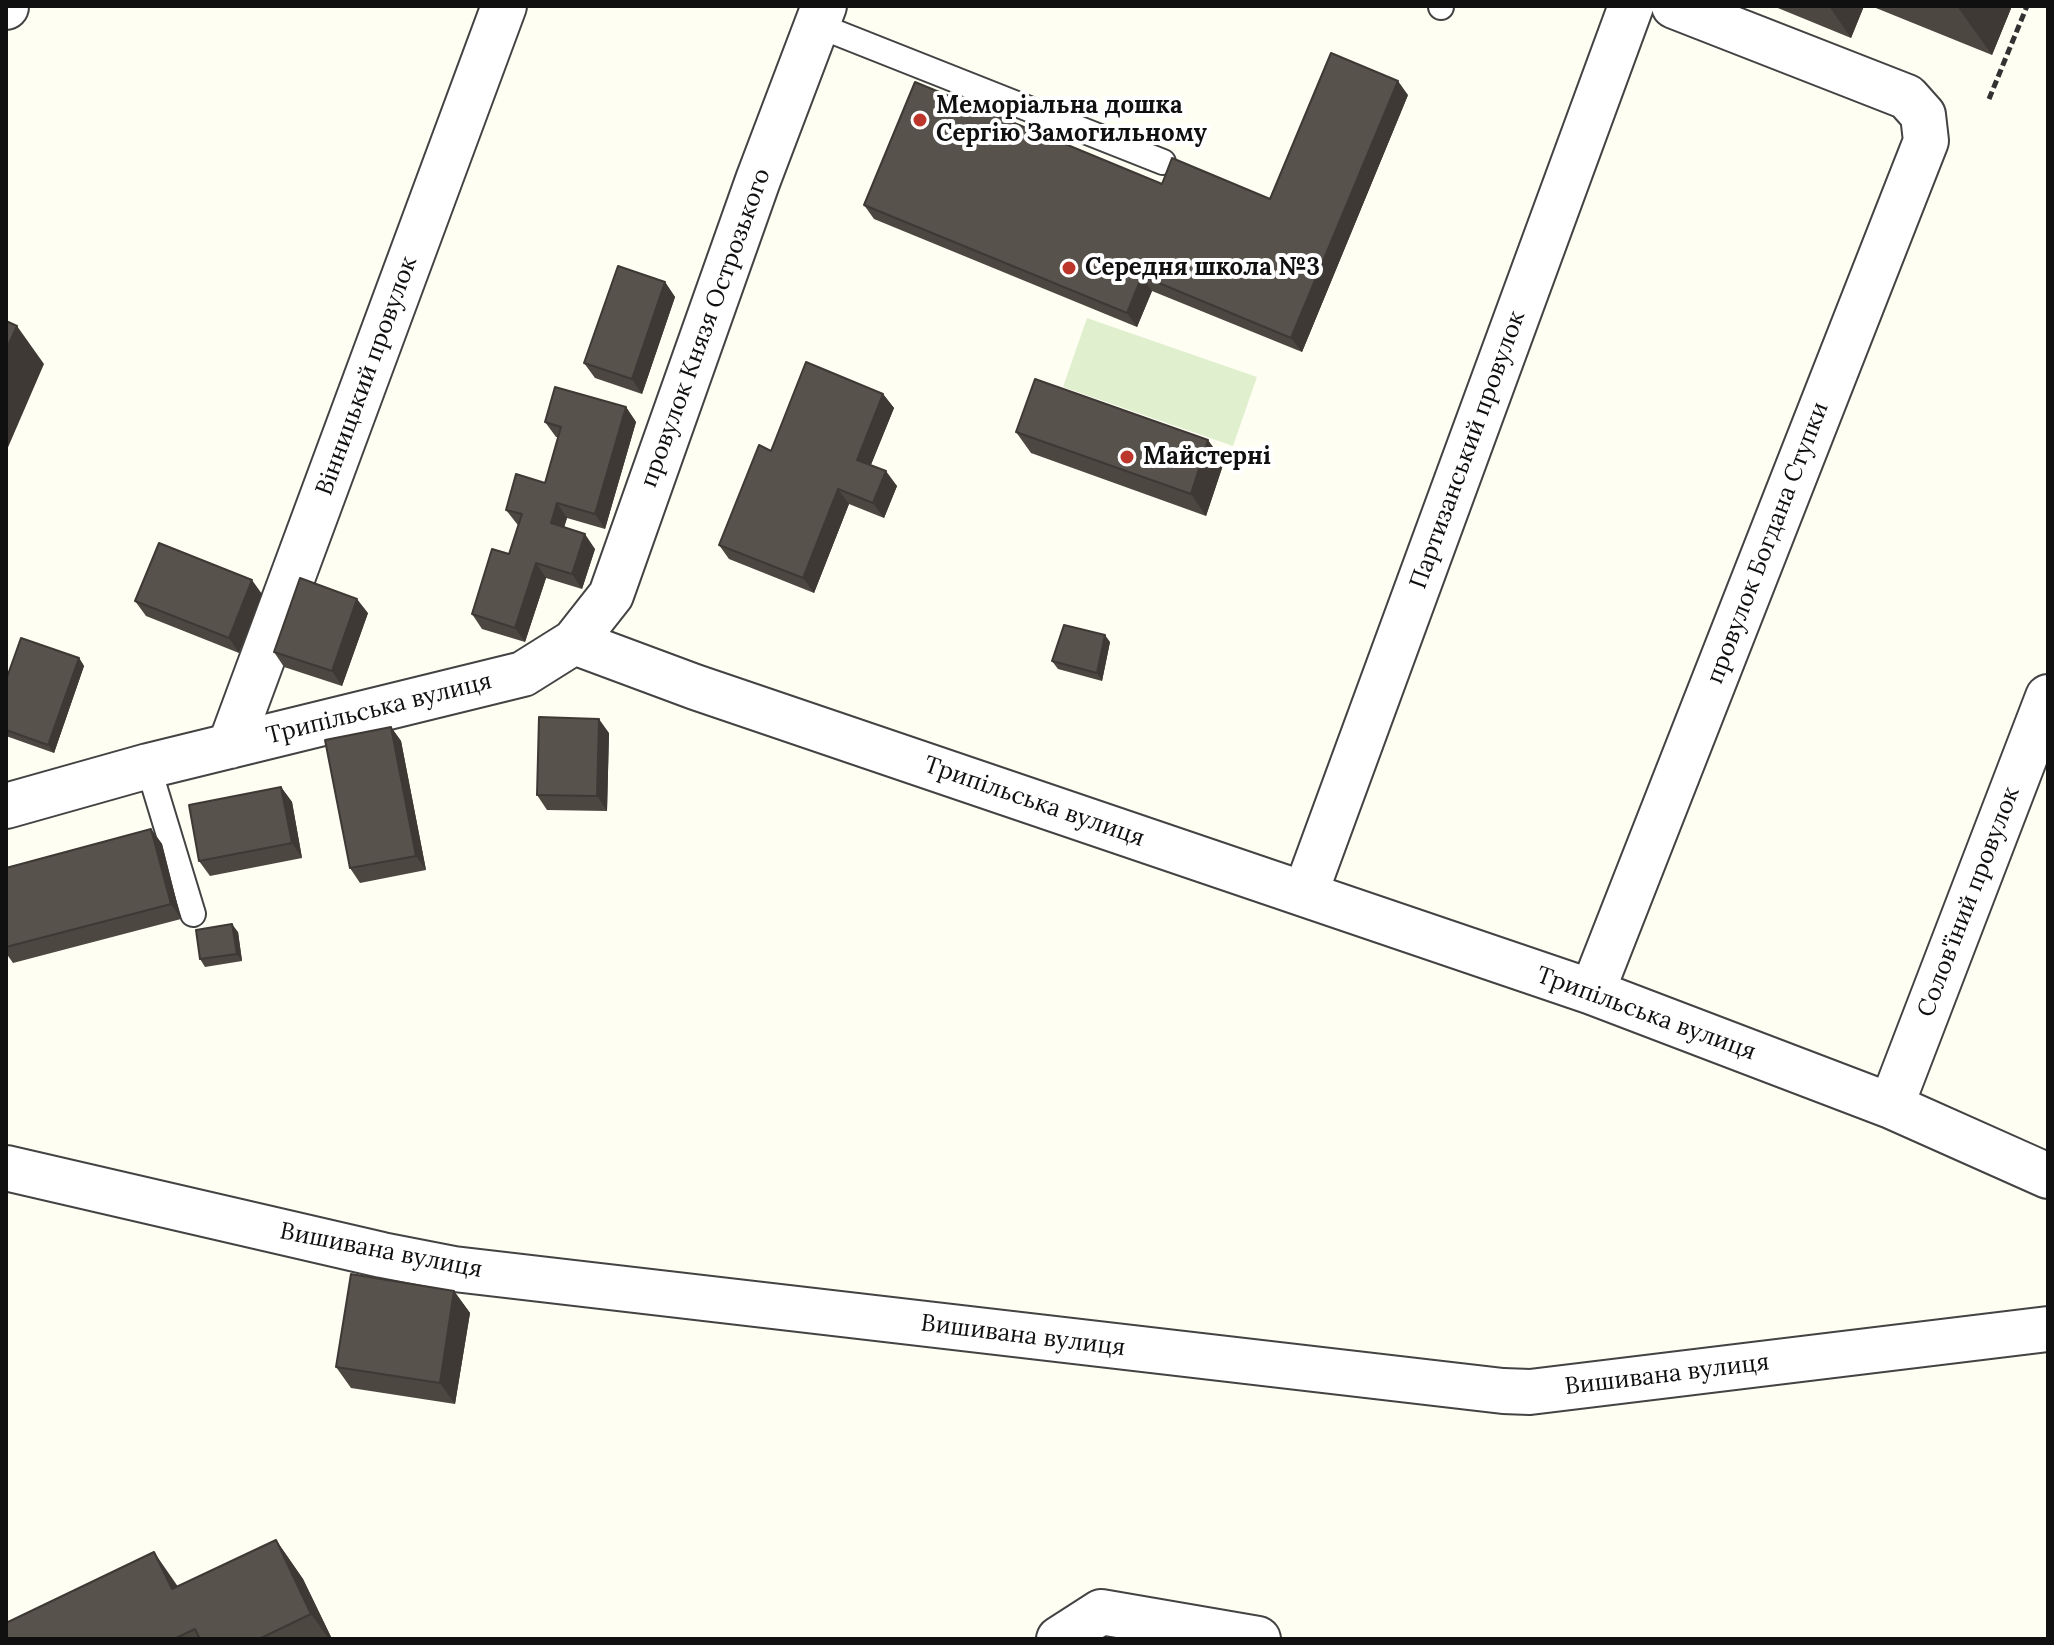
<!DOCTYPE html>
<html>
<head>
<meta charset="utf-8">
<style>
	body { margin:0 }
	#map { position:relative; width:2054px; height:1645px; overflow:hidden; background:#fffef3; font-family:Lora,serif }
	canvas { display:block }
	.frame { position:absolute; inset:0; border:8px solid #101010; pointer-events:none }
</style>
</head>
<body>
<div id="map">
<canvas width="2054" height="1645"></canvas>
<div class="frame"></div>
</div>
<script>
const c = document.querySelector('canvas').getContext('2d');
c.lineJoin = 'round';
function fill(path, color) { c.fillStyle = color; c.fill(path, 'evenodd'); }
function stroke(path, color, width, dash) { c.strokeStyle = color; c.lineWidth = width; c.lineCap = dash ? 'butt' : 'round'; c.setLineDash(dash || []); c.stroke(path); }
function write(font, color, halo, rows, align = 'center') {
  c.font = font + ' Lora,serif'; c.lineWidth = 8; c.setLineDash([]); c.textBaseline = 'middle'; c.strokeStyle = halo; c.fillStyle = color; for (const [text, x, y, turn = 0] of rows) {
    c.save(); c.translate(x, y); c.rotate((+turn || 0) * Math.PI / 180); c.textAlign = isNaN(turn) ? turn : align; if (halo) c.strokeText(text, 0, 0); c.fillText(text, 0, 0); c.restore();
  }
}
fill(new Path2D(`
	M1087 318 1257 377 1233 446 1063 387Z`), '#e0f0ce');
const service = new Path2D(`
	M1441 7V6
	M817 25 1163 162
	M148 766 193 914`);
const minor = new Path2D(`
	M6 7V6
	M574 642 695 687 1592 992 1891 1106 2048 1176
	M230 746 504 6
	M6 806 148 766 523 674 574 642 611 595 758 180 824 6
	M1305 894 1631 6
	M1592 992 1926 141 1923 115 1907 97 1674 6
	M1891 1106 2048 697
	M6 1168 382 1255 454 1269 1503 1391 1530 1392 2048 1329
	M1059 1639 1101 1612 1258 1639`);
stroke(service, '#434343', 28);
stroke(minor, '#434343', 48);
stroke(new Path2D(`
	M1989 99 2027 6`), '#323232', 5, [8, 4]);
stroke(service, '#fff', 24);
stroke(minor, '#fff', 44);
fill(new Path2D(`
	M1773 6H1864L1851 38Z
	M1871 6H2012L1992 55Z
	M1408 95 1302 352 1152 291 1137 327 874 219 864 205 1162 184 1270 199Z
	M665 282 675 297 642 394 595 378 584 363Z
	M883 394 894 408 871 465 897 486 884 518 849 504 814 593 729 559 719 545 771 451Z
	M626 407 636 422 605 529 567 518 564 527 595 549 582 589 546 578 525 642 482 629 472 614 509 554 518 525 517 524 506 510 545 483 558 437H556L545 422Z
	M1016 432 1224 462 1206 516 1031 453Z
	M262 594 239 653 146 616 135 601Z
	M368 613 342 686 284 667 274 652Z
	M1110 642 1102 681 1058 669 1052 661Z
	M79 658 84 666 54 753 6 736V680Z
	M391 727 401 741 426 870 360 883 350 868Z
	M609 733 607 811 547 810 537 795Z
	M281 787 292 802 302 858 210 876 199 861Z
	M151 829 162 844 181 919 13 963 6 953V868Z
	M238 932 242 961 205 967 200 959Z
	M454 1291 470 1313 455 1404 351 1388 336 1367Z
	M276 1540 303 1579 332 1639H6L178 1586Z`), '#4c4741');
fill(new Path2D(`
	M1829 6H1864L1851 38Z
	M1957 6H2012L1992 55Z
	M1398 81 1408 95 1302 352 1291 338Z
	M1142 276 1152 291 1137 327 1127 313Z
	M665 282 675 297 642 394 632 379Z
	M17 326 44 364 6 452V350Z
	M883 394 894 408 867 474 857 460Z
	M626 407 636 422 605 529 595 514Z
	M1208 440 1224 462 1206 516 1191 494Z
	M886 471 897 486 884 518 873 503Z
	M838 489 849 504 814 593 803 578Z
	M557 503 567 518 561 538 551 523Z
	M585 534 595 549 582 589 572 574Z
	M536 563 546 578 525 642 515 628Z
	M252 580 262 594 239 653 229 638Z
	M357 599 368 613 342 686 332 671Z
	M1105 635 1110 642 1102 681 1097 673Z
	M79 658 84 666 54 753 48 745Z
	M599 719 609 733 607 811 597 796Z
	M391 727 401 741 426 870 416 856Z
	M281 787 292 802 302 858 292 843Z
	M151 829 162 844 181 919 171 904Z
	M232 924 238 932 242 961 237 954Z
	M454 1291 470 1313 455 1404 440 1383Z
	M276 1540 303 1579 332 1639H329L311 1614Z
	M154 1552 181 1591 172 1589Z`), '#3e3935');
const building = new Path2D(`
	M1331 53 1398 81 1291 338 1142 276 1127 313 864 205 915 82 1162 184 1172 158 1270 199Z
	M618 266 665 282 632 379 584 363Z
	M6 321 17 326 6 350Z
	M806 362 883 394 857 460 886 471 873 503 838 489 803 578 719 545 759 445 771 451Z
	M1035 379 1208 440 1191 494 1016 432Z
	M555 387 626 407 595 514 557 503 551 523 585 534 572 574 536 563 515 628 472 614 492 549 509 554 522 514 506 510 516 474 545 483 561 427 545 422Z
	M159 543 252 580 229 638 135 601Z
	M300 578 357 599 332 671 274 652Z
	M1064 625 1105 635 1097 673 1052 661Z
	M21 638 79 658 48 745 6 730V680Z
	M539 717 599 719 597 796 537 795Z
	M391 727 416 856 350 868 325 740Z
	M281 787 292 843 199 861 189 805Z
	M151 829 171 904 6 947V868Z
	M232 924 237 954 200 959 196 930Z
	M351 1274 454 1291 440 1383 336 1367Z
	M276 1540 311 1614 259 1639H200L195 1629 174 1639H6V1623L154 1552 172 1589Z`);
fill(building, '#58524c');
stroke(building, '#3e3935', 2);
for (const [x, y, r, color] of [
	[920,120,8,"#bd362b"],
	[1069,268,8,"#bd362b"],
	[1127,457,8,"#bd362b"]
]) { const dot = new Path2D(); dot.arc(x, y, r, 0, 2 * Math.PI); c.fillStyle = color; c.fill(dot); stroke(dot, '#fff', 3); }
write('bold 24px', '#101010', '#fff', [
	["Меморіальна дошка",936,106],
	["Сергію Замогильному",936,134],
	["Середня школа №3",1085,268],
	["Майстерні",1143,457]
], 'left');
write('24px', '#101010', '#fff', [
	["провулок Князя Острозького",706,328,-70],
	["Вінницький провулок",367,376,-70],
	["Партизанський провулок",1468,450,-70],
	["провулок Богдана Ступки",1768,543,-69],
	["Трипільська вулиця",379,709,-14],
	["Трипільська вулиця",1034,802,19],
	["Солов'їний провулок",1969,902,-69],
	["Трипільська вулиця",1646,1014,20],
	["Вишивана вулиця",381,1251,11],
	["Вишивана вулиця",1023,1336,7],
	["Вишивана вулиця",1667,1375,-7]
]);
</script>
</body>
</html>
